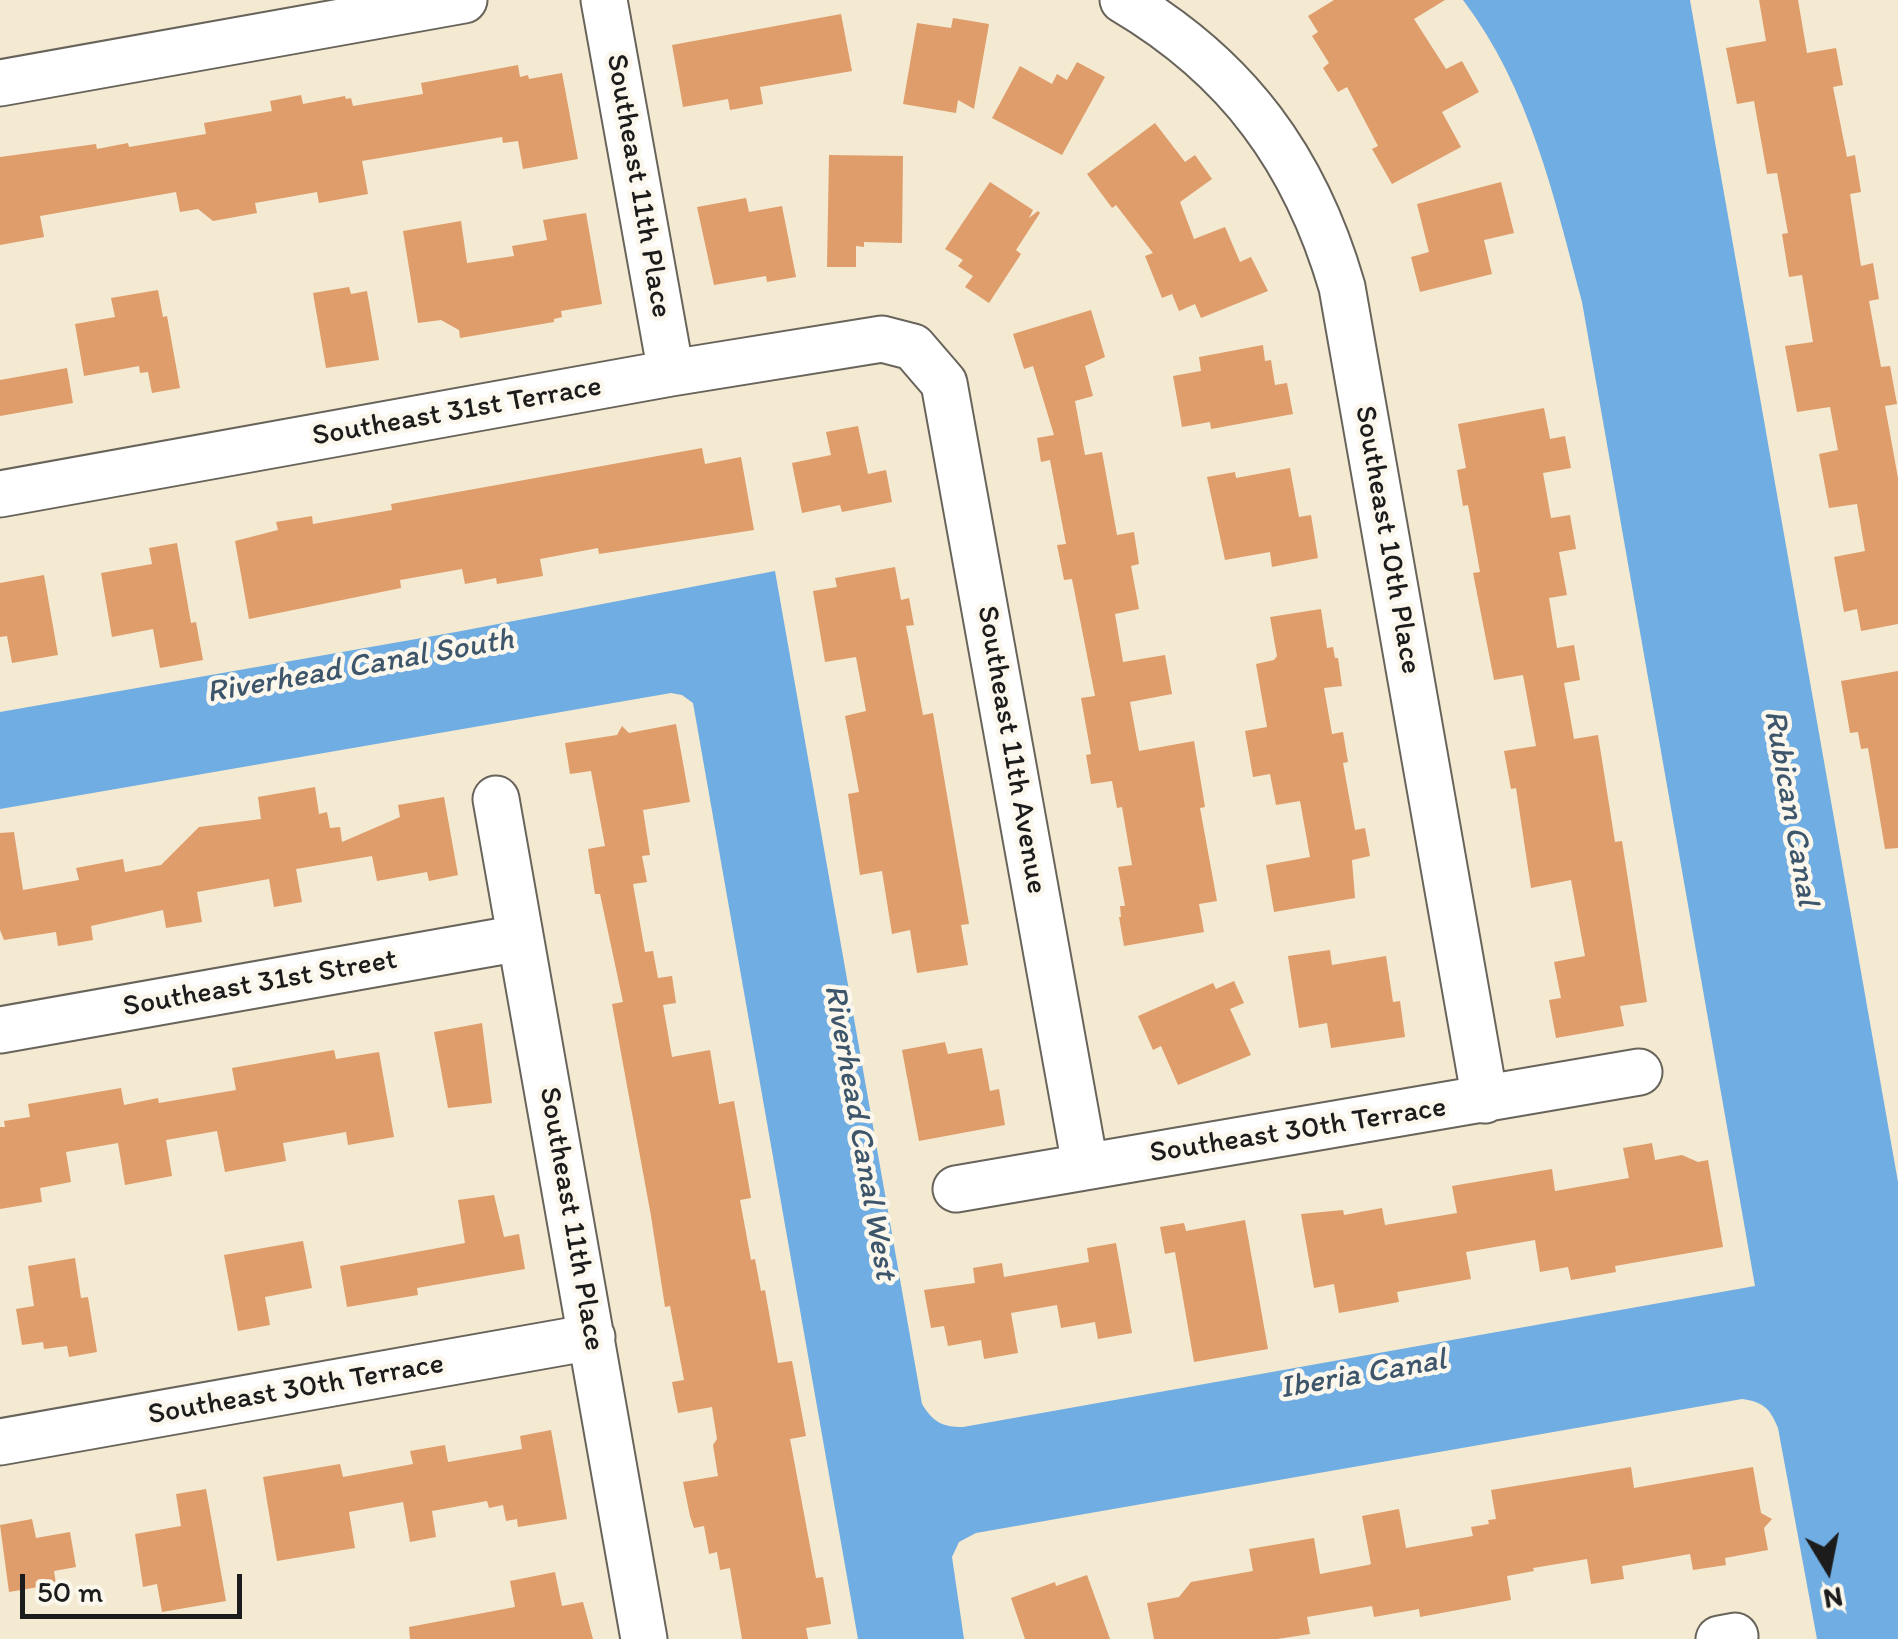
<!DOCTYPE html>
<html>
<head>
<meta charset="utf-8">
<style>
	body { margin:0 }
	#map { position:relative; width:1898px; height:1639px; overflow:hidden; background:#f4e9d1; font-family:Itim,sans-serif }
	canvas { display:block }
	.north { position:absolute; left:1778px; top:1519px; width:100px; height:100px; -webkit-text-stroke:8px #fbf7ec; paint-order:stroke; rotate:170deg; font-size:28px; font-weight:700; line-height:40px; text-align:center; color:#1c1c1c }
	.north::after { content:''; display:block; margin:auto; width:35px; height:45px; background:#1c1c1c; clip-path:polygon(50% 0,100% 100%,50% 72%,0 100%) }
	.scale { position:absolute; left:20px; top:1574px; width:222px; height:45px; box-sizing:border-box; border:5px solid #1c1c1c; border-top:0; padding-left:12px; font-size:30px; line-height:35px; white-space:nowrap; color:#1c1c1c; -webkit-text-stroke:8px #fbf7ec; paint-order:stroke }
</style>
</head>
<body>
<div id="map">
<canvas width="1898" height="1639"></canvas>
<div class="north">N</div>
<div class="scale">50 m</div>
</div>
<script>
const c = document.querySelector('canvas').getContext('2d');
c.lineJoin = 'round';
function fill(path, color) { c.fillStyle = color; c.fill(path, 'evenodd'); }
function stroke(path, color, width, dash) { c.strokeStyle = color; c.lineWidth = width; c.lineCap = dash ? 'butt' : 'round'; c.setLineDash(dash || []); c.stroke(path); }
function write(font, color, halo, rows, align = 'center') {
  c.font = font + ' Itim,sans-serif'; c.lineWidth = 9; c.setLineDash([]); c.textBaseline = 'middle'; c.strokeStyle = halo; c.fillStyle = color; for (const [text, x, y, turn = 0] of rows) {
    c.save(); c.translate(x, y); c.rotate((+turn || 0) * Math.PI / 180); c.textAlign = isNaN(turn) ? turn : align; if (halo) c.strokeText(text, 0, 0); c.fillText(text, 0, 0); c.restore();
  }
}
fill(new Path2D(`
	M1463 0H1690L1898 1182V1639H1817L1778 1428C1770 1408 1763 1402 1742 1399L976 1533 959 1542 952 1557 964 1639H858L693 703 682 695 671 693 0 809V712L456 632 775 571 922 1404C933 1422 942 1427 963 1427L1755 1286 1582 302C1554 197 1530 88 1463 0Z`), '#70ade2');
fill(new Path2D(`
	M1334 0H1445L1414 19 1446 69 1462 61 1479 92 1442 112 1461 147 1392 184 1372 149 1378 146 1347 87 1338 92 1323 68 1329 63 1312 36 1318 32 1308 16Z
	M1759 0H1798L1807 53 1836 48 1843 85 1833 87 1847 157 1855 155 1861 192 1850 194 1861 266 1873 263 1879 299 1869 301 1881 367 1890 366 1897 404 1885 406 1898 478V624L1861 631 1857 609 1844 612 1834 557 1865 551 1857 504 1829 508 1819 454 1838 450 1830 407 1797 412 1785 346 1813 342 1802 275 1789 277 1782 234 1788 233 1777 173 1767 174 1754 101 1737 104 1726 48 1766 41Z
	M841 14 852 71 760 87 763 104 730 110 728 99 683 107 672 45Z
	M953 18 989 24 974 109 958 100 956 113 903 104 917 23 951 28Z
	M1077 62 1105 77 1062 155 992 118 1020 66 1052 84 1057 74 1067 80Z
	M518 65 520 77 528 75 529 79 562 73 578 159 523 169 518 141 503 143 502 137 362 161 368 194 319 203 317 192 255 203 257 213 213 221 198 209 180 212 176 192 40 216 44 237 0 245V157L96 144 97 149 128 143 129 147 206 134 204 123 272 111 270 101 301 95 303 104 345 96 346 99 351 98 353 106 423 94 421 83Z
	M1155 123 1185 162 1195 155 1212 179 1180 202 1194 239 1225 227 1240 262 1251 257 1268 291 1201 318 1195 304 1179 311 1172 294 1162 298 1145 256 1153 253 1116 205 1112 208 1087 174Z
	M829 155 903 156 902 243 864 242V247L856 246V267H827Z
	M990 182 1033 210 1029 218 1038 211 1040 213 1016 250 1021 254 989 303 965 287 973 276 958 266 963 260 945 249Z
	M1501 182 1514 233 1484 240 1492 274 1420 292 1411 257 1429 252 1417 204Z
	M746 198 749 212 782 206 796 277 767 282 766 276 714 285 697 207Z
	M586 213 602 304 561 311 562 317 554 319V322L460 338 459 330 441 320 418 323 403 231 461 221 467 263 514 256 512 246 547 240 543 220Z
	M349 287 351 294 367 291 379 360 326 368 313 293Z
	M158 290 163 317 167 316 180 388 152 393 148 372 140 373 139 366 84 376 75 324 115 317 111 298Z
	M1091 310 1105 357 1085 366 1093 396 1075 401 1085 455 1102 452 1117 535 1134 532 1139 564 1131 566 1139 609 1115 614 1123 662 1165 655 1172 694 1130 702 1139 751 1194 741 1205 807 1200 808 1217 901 1199 904 1204 932 1124 946 1119 917H1121L1120 906H1125L1118 867 1132 865 1122 807 1117 808 1112 781 1091 784 1086 755 1091 754 1081 698 1095 696 1072 579 1064 580 1057 545 1066 544 1050 460 1041 462 1037 438 1054 435 1033 366 1024 369 1013 334Z
	M1263 345 1265 361 1271 360 1275 385 1287 383 1293 414 1211 429 1210 422 1182 427 1173 376 1201 371 1199 357Z
	M67 368 73 403 0 416V380Z
	M1544 408 1550 439 1565 436 1571 468 1543 473 1551 518 1570 515 1576 549 1559 552 1567 595 1549 598 1557 648 1574 645 1580 680 1564 683 1574 739 1598 735 1615 842 1622 841 1647 1002 1620 1006 1624 1026 1556 1038 1549 1000 1561 998 1554 962 1585 956 1571 880 1531 888 1516 788 1511 789 1504 751 1536 746 1523 675 1494 680 1473 573 1480 572 1468 505 1463 506 1457 470 1466 468 1458 424Z
	M858 426 868 474 886 470 892 502 842 512 840 505 802 513 792 463 831 455 826 432Z
	M702 448 705 464 741 457 754 530 599 554 598 548 540 559 543 576 497 584 496 578 465 584 462 569 400 580 401 588 249 619 235 541 278 530 276 522 312 516 313 524 392 510 391 504Z
	M1290 468 1299 517 1311 515 1318 558 1272 567 1270 552 1225 560 1207 477 1235 472 1236 478Z
	M177 543 191 623 196 622 203 660 160 668 153 629 112 637 101 573 152 564 149 548Z
	M895 567 901 600 909 598 914 625 906 626 923 715 933 713 969 924 961 925 968 965 917 973 910 930 892 934 882 871 860 875 848 794 859 792 845 716 866 711 856 657 825 662 813 591 837 587 835 578Z
	M44 575 58 655 12 663 7 636 0 637V583Z
	M1321 609 1327 648 1333 647 1335 658H1338L1342 686 1324 688 1332 734 1343 732 1348 762 1343 763 1355 830 1365 828 1370 856 1352 860 1355 898 1274 912 1266 865 1310 857 1300 801 1276 805 1270 774 1253 777 1245 731 1267 727 1256 664 1274 660 1277 656 1270 617Z
	M1898 671V848L1885 849 1868 748 1861 749 1858 732 1850 733 1841 681Z
	M676 724 690 802 643 810 650 855 642 856 647 882 633 884 645 952 653 951 658 978 672 976 676 1003 663 1005 672 1057 710 1050 719 1104 734 1101 751 1198 740 1200 751 1260 755 1259 761 1291 765 1290 778 1363 792 1361 806 1436 790 1439 816 1578 823 1577 831 1624 806 1628 808 1639H742L730 1568 720 1570 717 1552 709 1554 704 1526 694 1528 690 1516 683 1482 718 1476 713 1445 717 1439 712 1407 678 1413 672 1382 684 1380 670 1306 665 1307 651 1216 612 1004 623 1002 600 894H595L588 849 605 846 591 771 570 774 565 743 617 735 622 726 629 733Z
	M315 787 319 814 327 812 330 828 340 827 342 842 400 817 398 805 444 797 458 875 429 881 427 872 377 881 372 856 296 869 302 902 274 907 269 879 197 892 202 922 166 928 163 910 91 926 93 940 58 946 56 932 4 940 0 930V833L14 832 23 890 79 880 76 868 123 859 125 872 161 865 199 827 261 819 258 797Z
	M1330 950 1332 965 1386 956 1393 1002 1400 1001 1405 1037 1331 1048 1327 1023 1299 1028 1288 956Z
	M1234 981 1244 1003 1230 1009 1251 1055 1178 1085 1161 1046 1153 1050 1138 1016 1213 983 1216 989Z
	M482 1023 492 1103 448 1108 434 1032Z
	M945 1042 948 1054 982 1048 990 1091 999 1089 1005 1125 919 1141 902 1050Z
	M334 1050 336 1059 379 1052 394 1137 348 1145 346 1132 283 1143 286 1161 225 1172 217 1131 166 1140 172 1176 125 1185 118 1143 66 1152 71 1182 40 1188 42 1202 0 1209V1127H5L4 1121 30 1117 28 1104 121 1088 124 1105 158 1098 159 1103 236 1090 232 1068Z
	M1652 1143 1655 1160 1682 1155 1698 1162 1708 1160 1723 1247 1615 1266 1616 1272 1571 1280 1568 1267 1540 1272 1535 1240 1466 1252 1471 1279 1397 1292 1399 1302 1339 1313 1334 1284 1314 1288 1301 1214 1343 1210 1344 1215 1382 1208 1385 1225 1457 1213 1452 1186 1552 1169 1555 1191 1629 1178 1623 1148Z
	M494 1195 504 1237 519 1234 525 1269 417 1288 418 1295 347 1307 340 1266 465 1243 458 1200Z
	M1245 1220 1268 1349 1194 1362 1175 1252 1165 1254 1160 1227 1184 1223 1186 1231Z
	M303 1241 312 1288 265 1297 270 1325 238 1331 224 1255Z
	M1116 1243 1132 1333 1098 1339 1095 1322 1061 1328 1057 1305 1011 1313 1018 1353 984 1359 981 1340 948 1346 944 1326 931 1328 924 1290 975 1283 973 1268 1002 1263 1004 1277 1089 1262 1087 1248Z
	M75 1258 81 1298 88 1297 97 1352 69 1357 67 1346 44 1349 43 1342 22 1345 16 1309 34 1306 28 1266Z
	M551 1430 567 1519 518 1527 517 1519 506 1521 503 1505 489 1508 487 1501 432 1511 436 1537 410 1542 403 1502 349 1512 355 1548 277 1561 263 1477 340 1464 343 1477 413 1464 410 1451 445 1445 448 1462 522 1449 520 1436Z
	M1631 1467 1634 1488 1753 1467 1761 1513 1772 1519 1764 1528 1768 1550 1725 1558 1726 1565 1693 1570 1690 1554 1622 1566 1624 1579 1591 1584 1587 1559 1533 1568 1534 1571 1507 1576 1511 1600 1420 1617 1419 1609 1374 1617 1372 1606 1307 1617 1310 1634 1277 1639H1154L1147 1603 1179 1597 1191 1582 1253 1571 1249 1549 1314 1538 1320 1574 1368 1565 1371 1564 1362 1516 1399 1509 1406 1548 1473 1536 1471 1527 1489 1524 1488 1520 1496 1519 1491 1490Z
	M206 1489 226 1601 162 1612 157 1584 143 1587 135 1534 181 1526 176 1494Z
	M32 1519 36 1538 70 1532 76 1567 54 1571 56 1584 9 1592 0 1525Z
	M555 1572 562 1606 583 1602 593 1639H410L409 1627 515 1607 510 1581Z
	M1087 1575 1110 1639H1025L1011 1598 1055 1582 1056 1586Z`), '#de9d6b');
const minor = new Path2D(`
	M604 0 671 373
	M1123 0C1238 68 1305 160 1342 287L1485 1100
	M0 83 464 0
	M0 494 671 373 882 339 913 347 944 383 1085 1165
	M496 799 644 1639
	M0 1030 520 938
	M956 1189 1639 1072
	M0 1442 592 1337
	M1719 1639 1735 1636`);
stroke(minor, '#68645b', 49);
stroke(minor, '#fff', 45);
write('30px', '#1c1c1c', '#fbf7ec', [
	["Southeast 11th Place",638,186,80],
	["Southeast 31st Terrace",457,412,-10],
	["Southeast 10th Place",1387,540,80],
	["Southeast 11th Avenue",1011,750,80],
	["Southeast 31st Street",260,984,-10],
	["Southeast 30th Terrace",1298,1131,-9],
	["Southeast 11th Place",571,1219,80],
	["Southeast 30th Terrace",296,1390,-10]
]);
write('italic 32px', '#3e566b', '#fbf7ec', [
	["Riverhead Canal South",360,667,-10],
	["Rubican Canal",1790,808,80],
	["Riverhead Canal West",859,1132,80],
	["Iberia Canal",1363,1375,-10]
]);
</script>
</body>
</html>
